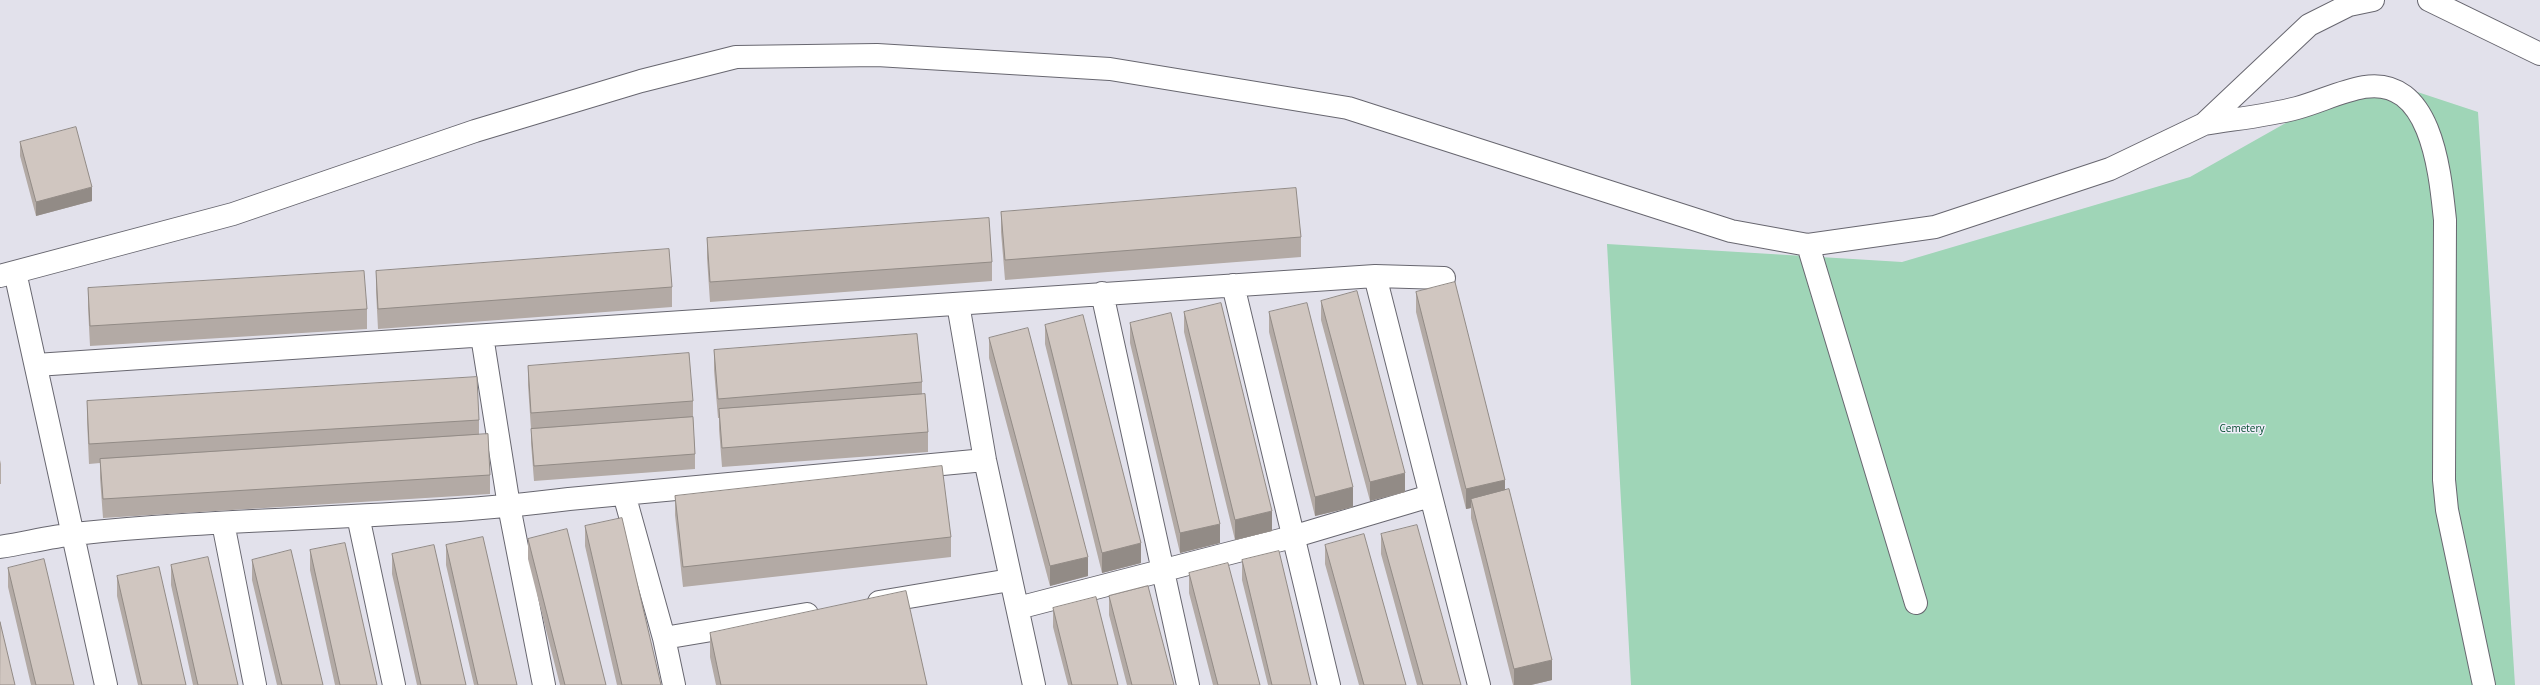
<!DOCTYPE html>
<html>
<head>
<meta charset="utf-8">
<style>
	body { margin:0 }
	canvas { display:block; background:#e2e1eb }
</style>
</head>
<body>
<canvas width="2540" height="685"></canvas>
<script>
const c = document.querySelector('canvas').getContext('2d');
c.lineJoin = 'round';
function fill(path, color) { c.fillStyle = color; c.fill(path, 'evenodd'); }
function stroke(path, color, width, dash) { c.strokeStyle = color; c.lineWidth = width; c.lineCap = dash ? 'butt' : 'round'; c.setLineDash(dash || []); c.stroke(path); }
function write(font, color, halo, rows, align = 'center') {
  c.font = font + ' "Open Sans",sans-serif'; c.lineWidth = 3; c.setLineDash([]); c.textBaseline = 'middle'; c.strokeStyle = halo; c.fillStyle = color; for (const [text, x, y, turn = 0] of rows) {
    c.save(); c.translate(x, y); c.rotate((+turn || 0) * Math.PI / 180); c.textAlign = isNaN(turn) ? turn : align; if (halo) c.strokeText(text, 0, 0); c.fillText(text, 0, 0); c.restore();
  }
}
fill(new Path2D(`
	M2369 76 2478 112 2515 685H1631L1607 244 1902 262 2190 177Z`), '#9fd5b7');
const minor = new Path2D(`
	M2429 0 2540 54
	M2204 124C2234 119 2267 116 2297 108 2319 102 2341 91 2364 87 2432 76 2440 173 2445 220L2444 480 2447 510 2484 685
	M1808 245 1916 603
	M15 272 106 685
	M0 276 233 214 475 131 641 81 736 57 877 55 1110 69 1348 108 1731 231 1808 245 1935 227 2110 169 2204 124 2309 25 2349 5 2373 0
	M1375 276 1479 685
	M1233 285 1329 685
	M1102 293 1188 685
	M958 304 985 460 1034 685
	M482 336 509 506 544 685
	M36 365 1375 276 1444 278
	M624 494 664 638 674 685
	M358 516 394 685
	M223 523 255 685
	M0 547C25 543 50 537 74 534 239 516 405 520 569 499L985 460
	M879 602 1010 580
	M1018 608 1292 537 1430 496
	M664 638 807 614`);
stroke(minor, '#686770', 24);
stroke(minor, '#fff', 22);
fill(new Path2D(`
	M20 142 92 201 36 216 20 156Z
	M1001 212 1301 237V257L1005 280 1001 232Z
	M707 238 992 262V281L710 302 707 258Z
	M376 271 672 287V307L378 329 376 291Z
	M88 288 367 309V329L90 346 88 307Z
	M1416 292 1505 490 1552 680 1531 685H1513L1471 518V508L1466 509 1416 312Z
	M1321 301 1405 492 1370 501 1321 320Z
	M1184 312 1272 531 1235 540 1184 332Z
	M1269 312 1353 507 1315 516 1269 332Z
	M1130 323 1220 543 1180 553 1130 343Z
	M1045 325 1141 563 1102 573 1045 344Z
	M989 338 1088 576 1050 586 989 358Z
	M714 350 922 382V394L928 432V452L722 467 719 429V418H718L714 370Z
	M528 366 693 401V417L695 454V469L534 481 531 443V429L528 385Z
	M87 401 479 420V435L490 475V494L103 518 100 478V463L89 464 87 420Z
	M0 460 1 464V484H0Z
	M675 496 951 537V557L683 587 675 515Z
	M585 526 661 685H617L585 546Z
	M1381 534 1461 685H1417L1381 554Z
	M528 539 606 685H560L528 559Z
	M446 545 517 685H474L446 565Z
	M1325 545 1406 685H1359L1325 564Z
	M310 550 377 685H335L310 570Z
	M392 554 466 685H417L392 574Z
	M252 560 323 685H277L252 580Z
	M1242 560 1311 685H1268L1242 580Z
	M171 565 238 685H193L171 585Z
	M8 568 74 685H31L8 587Z
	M1189 573 1260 685H1213L1189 593Z
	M117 576 186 685H138L117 596Z
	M1109 596 1174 685H1127L1109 615Z
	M1053 608 1118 685H1068L1053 627Z
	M710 633 927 685H716L710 657Z`), '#b3aaa5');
fill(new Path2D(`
	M92 187V201L36 216V202Z
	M1405 473V492L1370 501V482Z
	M1505 480V499H1471V508L1466 509V489Z
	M1353 487V507L1315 516V497Z
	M1272 511V531L1235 540V520Z
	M1220 524V543L1180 553V533Z
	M1141 543V563L1102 573V553Z
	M1088 557V576L1050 586V566Z
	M1552 660V680L1531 685H1514V669Z`), '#928b86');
const building = new Path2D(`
	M76 127 92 187 36 202 20 142Z
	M1296 188 1301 237 1005 260 1001 212Z
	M989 218 992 262 710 282 707 238Z
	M669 249 672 287 378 309 376 271Z
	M364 271 367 309 90 326 88 288Z
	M1455 282 1505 480 1466 489 1416 292Z
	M1357 291 1405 473 1370 482 1321 301Z
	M1221 303 1272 511 1235 520 1184 312Z
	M1307 303 1353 487 1315 497 1269 312Z
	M1171 313 1220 524 1180 533 1130 323Z
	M1083 315 1141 543 1102 553 1045 325Z
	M1028 328 1088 557 1050 566 989 338Z
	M917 334 922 382 718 399 714 350Z
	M689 353 693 401 531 413 528 366Z
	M477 377 479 420 89 444 87 401Z
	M925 394 928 432 722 448 719 409Z
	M693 417 695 454 534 466 531 429Z
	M488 434 490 475 103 499 100 459Z
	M942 466 951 537 683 567 675 496Z
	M1509 489 1552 660 1514 669 1471 499Z
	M622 518 661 685H622L585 526Z
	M1417 525 1461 685H1423L1381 534Z
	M567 529 606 685H565L528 539Z
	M1364 534 1406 685H1364L1325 545Z
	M483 537 517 685H478L446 545Z
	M345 543 377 685H340L310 550Z
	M434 545 466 685H421L392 554Z
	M291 550 323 685H282L252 560Z
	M1279 551 1311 685H1272L1242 560Z
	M208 557 238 685H198L171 565Z
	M44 559 74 685H36L8 568Z
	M1228 563 1260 685H1218L1189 573Z
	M159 567 186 685H142L117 576Z
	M1148 586 1174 685H1132L1109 596Z
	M906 591 927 685H721L710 633Z
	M1096 597 1118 685H1072L1053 608Z
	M0 622 15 685H0Z`);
fill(building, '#d0c6c0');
stroke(building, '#928b86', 1);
write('10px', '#004a2d', '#f0eef9', [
	["Cemetery",2242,429]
]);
</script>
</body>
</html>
